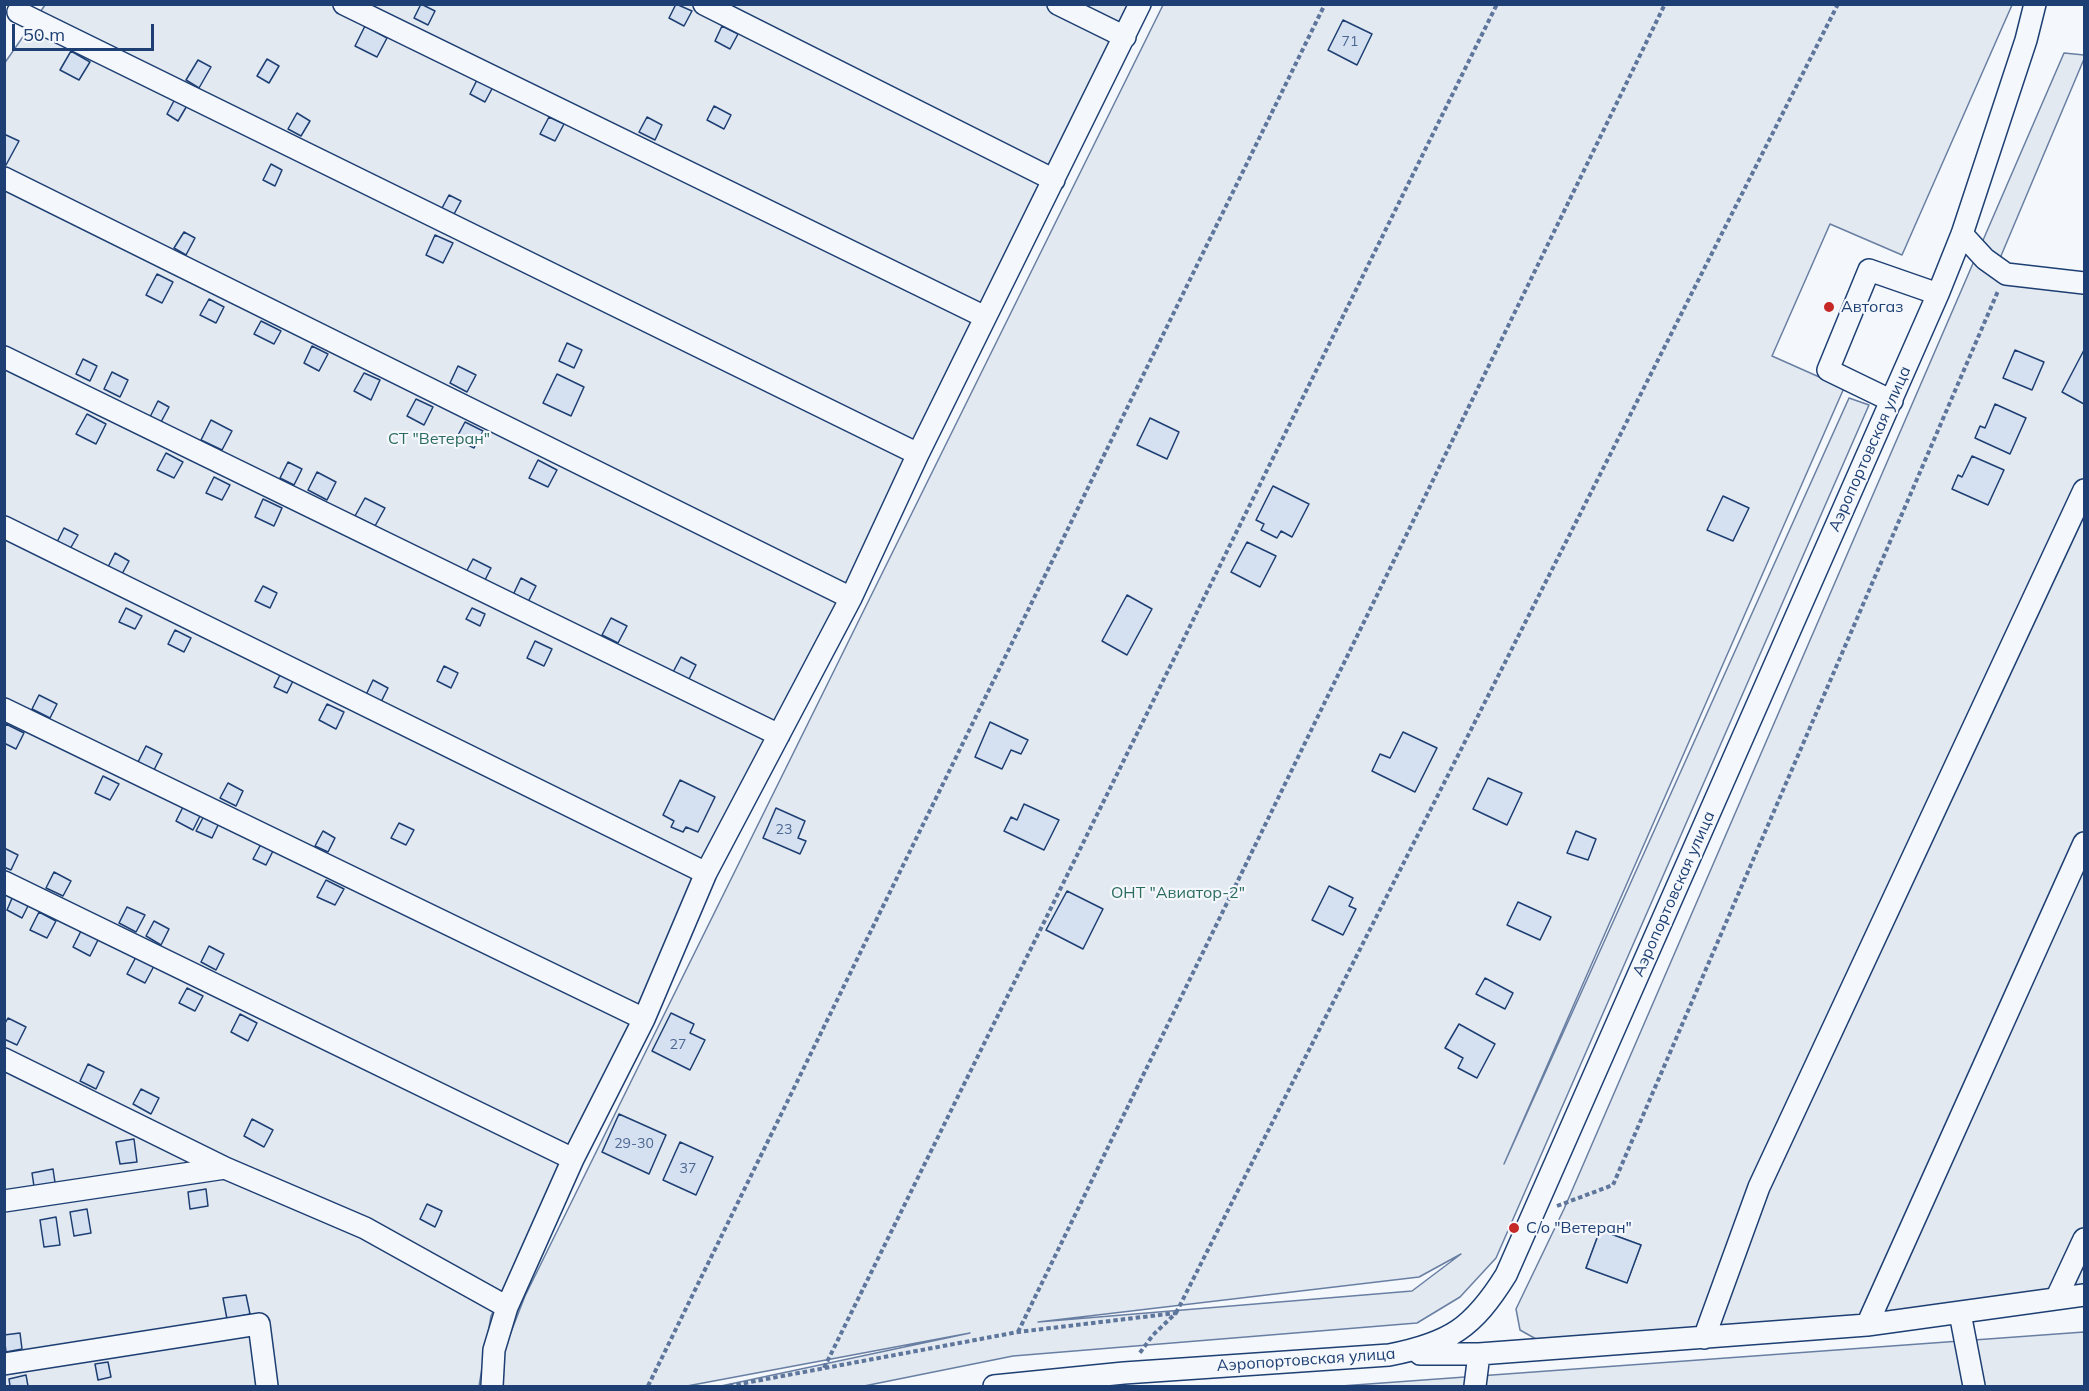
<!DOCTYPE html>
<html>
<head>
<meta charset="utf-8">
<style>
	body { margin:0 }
	#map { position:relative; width:2089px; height:1391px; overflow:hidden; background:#f4f7fb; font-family:Mulish,sans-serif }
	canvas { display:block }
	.frame { position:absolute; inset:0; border:6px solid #1d3f73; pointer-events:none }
	.scale { position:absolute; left:12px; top:24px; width:142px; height:27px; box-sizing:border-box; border:3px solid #1d3f73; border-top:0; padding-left:8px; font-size:18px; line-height:21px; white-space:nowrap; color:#1d3f73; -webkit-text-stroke:4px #f4f7fb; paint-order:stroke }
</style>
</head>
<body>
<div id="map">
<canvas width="2089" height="1391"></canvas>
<div class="frame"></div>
<div class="scale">50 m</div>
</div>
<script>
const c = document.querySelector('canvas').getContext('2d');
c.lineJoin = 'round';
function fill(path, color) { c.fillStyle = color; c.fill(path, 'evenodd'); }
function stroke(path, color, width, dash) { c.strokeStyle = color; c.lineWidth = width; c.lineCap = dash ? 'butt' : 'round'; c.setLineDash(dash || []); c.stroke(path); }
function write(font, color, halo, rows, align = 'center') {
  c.font = font + ' Mulish,sans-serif'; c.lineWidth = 4.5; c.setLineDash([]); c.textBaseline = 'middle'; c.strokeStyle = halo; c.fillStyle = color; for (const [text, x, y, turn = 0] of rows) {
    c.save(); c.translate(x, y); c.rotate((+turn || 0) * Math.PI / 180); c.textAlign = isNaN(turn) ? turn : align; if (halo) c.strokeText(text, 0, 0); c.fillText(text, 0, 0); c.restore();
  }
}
const green = new Path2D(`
	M45 5H1138L491 1316 479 1386H5L4 64Z
	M1163 5H2012L1902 255 1830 224 1772 356 1844 388 1504 1164 1849 398 1869 405 1496 1258 1460 1297 1417 1323 1013 1356 864 1386H721L970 1333 687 1386H503L504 1350 525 1296ZM1461 1254 1412 1291 1038 1322 1419 1277Z
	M2064 53 2084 55V59L1998 263 2084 276V1299L1536 1339 1520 1330 1516 1309 1564 1209ZM1600 1230 1641 1245 1627 1282 1586 1268Z
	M2084 1332V1386H1341Z`);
fill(green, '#e3e9f0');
stroke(green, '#687fa3', 1.5);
const building = new Path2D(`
	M421 4 435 11 428 25 414 18Z
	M676 4 692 11 684 26 669 18Z
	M1343 20 1372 34 1357 65 1328 50Z
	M365 26 387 38 377 57 355 46Z
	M722 26 738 34 730 49 715 41Z
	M71 51 90 62 79 80 60 70Z
	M267 59 279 66 269 83 257 76Z
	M198 60 211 67 199 88 186 80Z
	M478 78 494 85 485 102 470 94Z
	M176 97 188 104 178 121 167 114Z
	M714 106 731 115 724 129 707 120Z
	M297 113 310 121 301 136 288 129Z
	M549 117 564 124 555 141 540 134Z
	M647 117 662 125 655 140 639 132Z
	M4 134 19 141 6 165 4 164Z
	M271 164 282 170 275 186 263 180Z
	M449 195 461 201 453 216 441 210Z
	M184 232 195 238 186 255 174 248Z
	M435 235 453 243 443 263 426 255Z
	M157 274 173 282 162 303 146 295Z
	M209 299 224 307 216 323 200 315Z
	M261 321 281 331 274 344 254 334Z
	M567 343 582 350 574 368 559 361Z
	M312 346 328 354 319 371 304 363Z
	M2015 350 2044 362 2032 390 2003 378Z
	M2084 350V404L2062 392Z
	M83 359 97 366 90 381 76 374Z
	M458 366 476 375 467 392 450 383Z
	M112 372 128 380 120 397 104 389Z
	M364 373 380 380 371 400 354 391Z
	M557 374 584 387 571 416 543 403Z
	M416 399 433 407 424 425 407 416Z
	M158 401 169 407 161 422 150 417Z
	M1995 404 2026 418 2010 454 1975 438 1980 426 1985 428Z
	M87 414 106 424 96 444 76 434Z
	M1150 418 1179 432 1167 459 1137 445Z
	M211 420 232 431 222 450 201 440Z
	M465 422 483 431 474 448 456 439Z
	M166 453 183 462 174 478 157 470Z
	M1972 456 2004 470 1988 505 1952 489 1958 475 1962 477Z
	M538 460 557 470 548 487 529 478Z
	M288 462 302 469 294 485 280 478Z
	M317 472 336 482 327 500 308 490Z
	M214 477 230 485 222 500 206 493Z
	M1273 486 1309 504 1292 537 1281 531 1277 538 1261 530 1264 524 1256 520Z
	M1723 496 1749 508 1733 541 1707 530Z
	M365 498 385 508 375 526 355 516Z
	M263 499 282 508 274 526 255 517Z
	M64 528 78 535 70 549 57 542Z
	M1247 542 1276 556 1260 587 1231 572Z
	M115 553 129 561 122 574 108 567Z
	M473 559 491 568 483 584 465 574Z
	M521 578 536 586 528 602 513 595Z
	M263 586 277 593 270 608 255 601Z
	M1127 595 1152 609 1127 655 1102 641Z
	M126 608 142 616 135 629 119 622Z
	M472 608 485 614 480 626 466 619Z
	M611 618 627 626 618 643 602 635Z
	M175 630 191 638 184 652 168 644Z
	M535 641 552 649 544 666 527 658Z
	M681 657 696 665 687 683 671 676Z
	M444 666 458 673 451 688 437 681Z
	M280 675 293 681 287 693 274 687Z
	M373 680 388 688 380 704 365 697Z
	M39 695 57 704 50 718 32 709Z
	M327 704 344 712 336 729 319 720Z
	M990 722 1028 740 1021 754 1011 750 1002 769 975 757Z
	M6 724 24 733 16 749 4 743V728Z
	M1403 732 1437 748 1415 792 1372 771 1380 754 1390 758Z
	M146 746 162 754 154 770 138 762Z
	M103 776 119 784 110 800 95 793Z
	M1488 778 1522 793 1507 825 1473 809Z
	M680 780 715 797 698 832 686 827 683 832 671 827 674 821 663 815Z
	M228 783 243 791 236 806 220 798Z
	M1024 804 1059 820 1044 850 1004 831 1011 817 1017 820Z
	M184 805 201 814 193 830 176 821Z
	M776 808 805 821 798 838 806 841 800 854 763 838Z
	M205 814 220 821 212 838 196 831Z
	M399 823 414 830 406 845 391 838Z
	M323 831 335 838 328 852 315 846Z
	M1576 831 1596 839 1588 860 1567 853Z
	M261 844 273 851 266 865 253 859Z
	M4 848 18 855 11 870 4 867Z
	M54 872 71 881 63 896 46 888Z
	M326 880 344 889 335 905 317 897Z
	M1329 886 1353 898 1349 906 1356 909 1343 935 1312 920Z
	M1067 891 1103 909 1083 949 1046 930Z
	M13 896 29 904 22 918 7 910Z
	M1518 902 1551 917 1540 940 1507 925Z
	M127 907 145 915 136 932 119 923Z
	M39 912 56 921 47 938 30 930Z
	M154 921 169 929 161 945 146 936Z
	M82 929 99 938 90 956 73 947Z
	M209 946 224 954 216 970 201 962Z
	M136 957 154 966 145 983 127 974Z
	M1485 978 1513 993 1505 1009 1476 994Z
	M187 988 203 996 195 1011 179 1003Z
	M671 1013 694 1024 690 1033 705 1040 690 1070 652 1051Z
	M240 1014 257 1023 248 1041 231 1032Z
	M8 1018 26 1027 17 1045 4 1039V1025Z
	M1459 1024 1495 1044 1477 1078 1458 1068 1463 1058 1445 1048Z
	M88 1064 104 1072 96 1089 80 1081Z
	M141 1089 159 1098 151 1114 133 1104Z
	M619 1114 666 1135 649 1174 602 1152Z
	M252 1119 273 1130 264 1147 244 1136Z
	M134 1139 137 1162 120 1164 116 1142Z
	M680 1142 713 1157 696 1195 663 1180Z
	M53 1169 56 1189 35 1193 32 1173Z
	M206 1189 208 1206 190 1209 188 1192Z
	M427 1204 442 1211 435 1227 420 1219Z
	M87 1209 91 1233 74 1236 70 1212Z
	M56 1217 60 1245 44 1247 40 1220Z
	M1600 1230 1641 1245 1627 1283 1586 1268Z
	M246 1295 250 1314 227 1319 223 1298Z
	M20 1333 22 1349 6 1352 4 1335Z
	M108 1362 111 1377 98 1380 95 1364Z
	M26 1375 28 1386H10L9 1379Z`);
fill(building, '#d5e0f0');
stroke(building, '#1d3f73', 1.5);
const minor = new Path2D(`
	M344 4 985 317
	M704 4 1054 180
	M1058 4 1125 37
	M18 12 918 454
	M4 178 851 598
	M1962 234 1985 259 2006 274 2084 283
	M4 357 779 735
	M1892 401 1828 370 1869 270 1938 294
	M4 527 706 873
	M4 709 644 1019
	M4 882 573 1159
	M4 1059 225 1168 365 1228 507 1307
	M4 1201 225 1168
	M2056 1299 2084 1239
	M1960 1313 1974 1386
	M1867 1325 2084 843
	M1704 1338 1759 1187 2084 490
	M1420 1354H1479L1867 1325 2084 1295
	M4 1364 259 1324 267 1386
	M492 1386 494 1350 507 1307 573 1159 644 1019 706 873 851 598 918 454 1140 4
	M994 1386 1124 1373 1389 1355C1450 1343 1473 1328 1506 1275L1938 294 1962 234 2026 40 2035 4
	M1475 1386 1479 1354`);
stroke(minor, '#1d3f73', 24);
stroke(new Path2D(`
	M1557 1206 1613 1185 1998 291
	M1176 1313 1838 4
	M1018 1332 1665 4
	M824 1368 1497 4
	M648 1386 1325 4
	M729 1386 1018 1332 1176 1313 1153 1335 1139 1354`), '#5e769c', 4, [4.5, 3]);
stroke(minor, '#f4f7fb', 21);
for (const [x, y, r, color] of [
	[1829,307,6,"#c62828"],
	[1514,1228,6,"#c62828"]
]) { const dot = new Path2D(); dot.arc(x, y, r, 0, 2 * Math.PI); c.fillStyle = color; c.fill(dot); stroke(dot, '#f4f7fb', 2); }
write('14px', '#4b6792', null, [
	["71",1350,42],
	["23",784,830],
	["27",678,1045],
	["29-30",634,1144],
	["37",688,1169]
]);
write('16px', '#1d3f73', '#f4f7fb', [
	["Автогаз",1841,307],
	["С/о \"Ветеран\"",1526,1228]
], 'left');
write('16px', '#2c6c60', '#f4f7fb', [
	["СТ \"Ветеран\"",439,439],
	["ОНТ \"Авиатор-2\"",1178,893]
]);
write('16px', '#1d3f73', '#f4f7fb', [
	["Аэропортовская улица",1870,449,-66],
	["Аэропортовская улица",1674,894,-66],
	["Аэропортовская улица",1306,1360,-4]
]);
</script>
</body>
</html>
